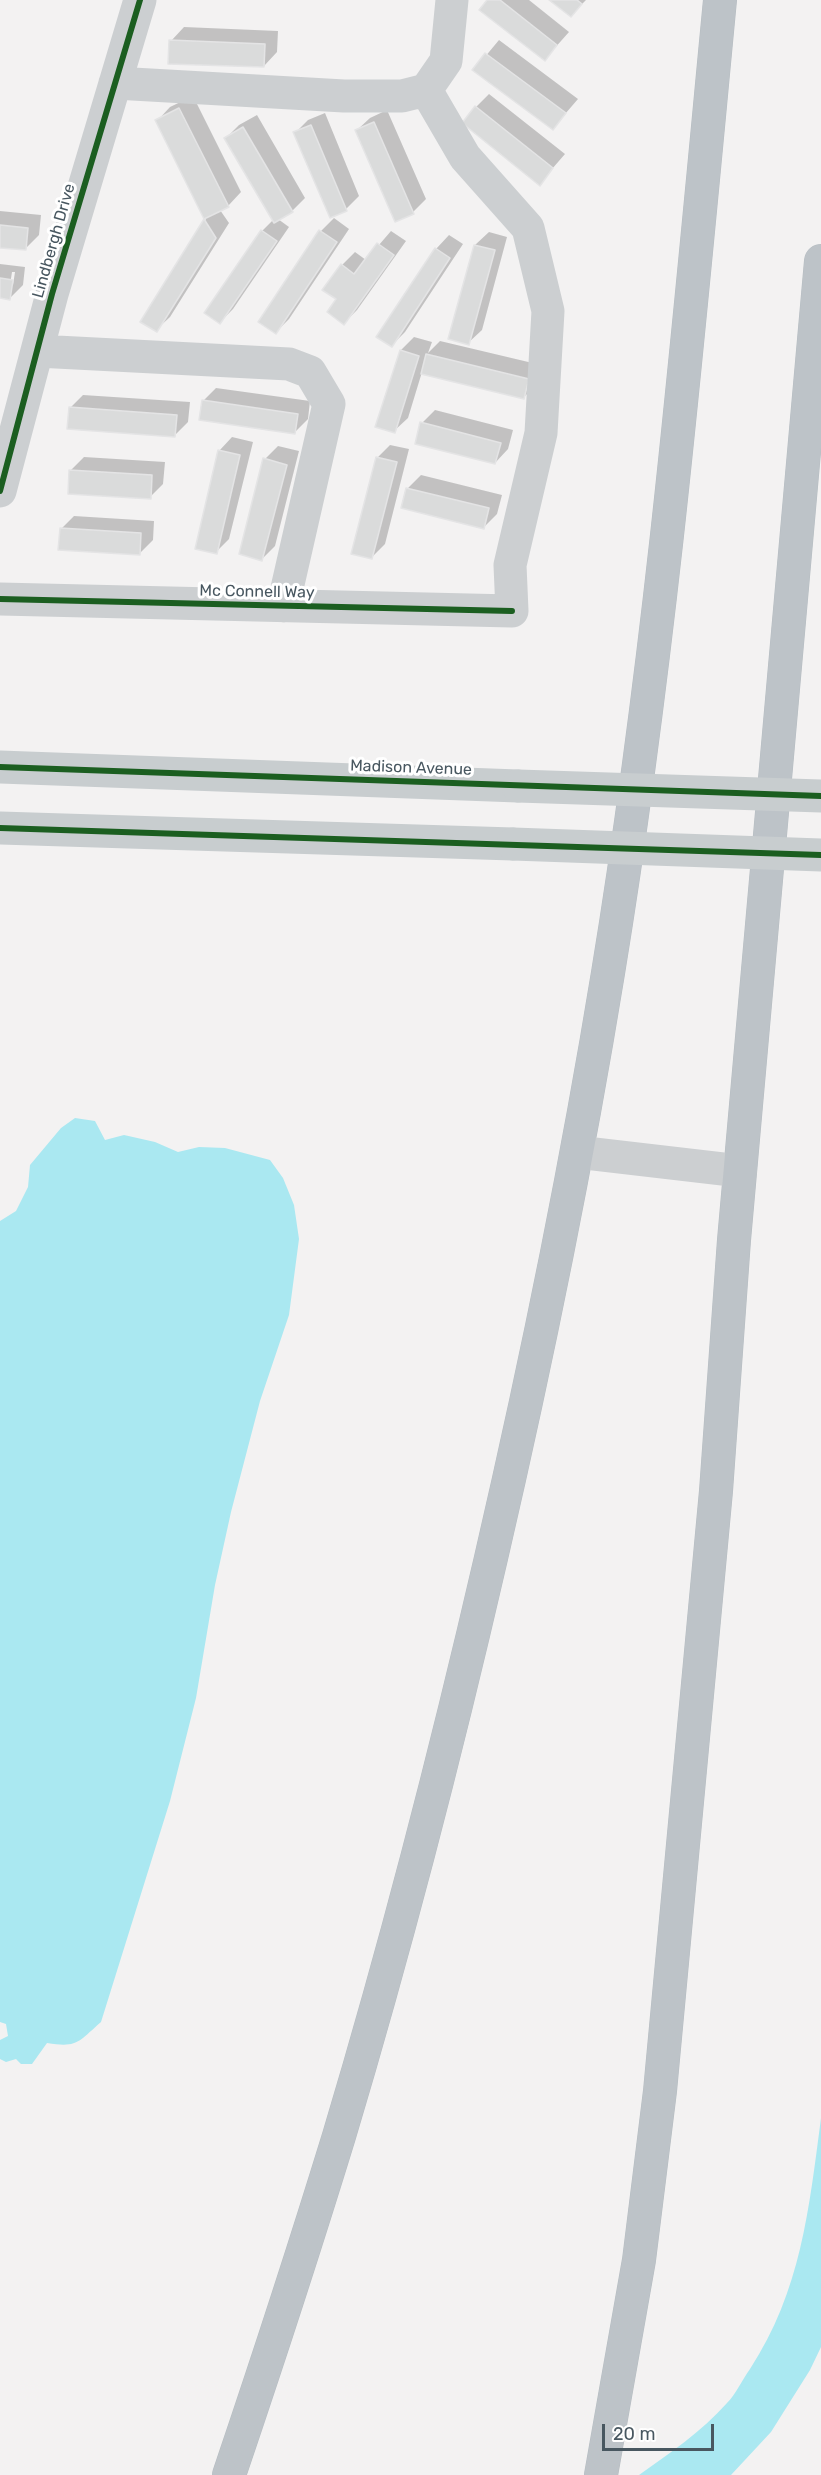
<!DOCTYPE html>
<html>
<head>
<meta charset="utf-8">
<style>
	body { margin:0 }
	#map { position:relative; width:821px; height:2475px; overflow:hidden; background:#f3f2f2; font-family:Rubik,sans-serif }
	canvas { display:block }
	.scale { position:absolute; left:602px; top:2424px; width:112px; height:27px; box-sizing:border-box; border:3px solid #485760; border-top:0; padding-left:8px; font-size:18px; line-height:21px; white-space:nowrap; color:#485760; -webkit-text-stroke:4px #fff; paint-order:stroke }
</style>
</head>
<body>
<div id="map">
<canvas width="821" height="2475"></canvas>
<div class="scale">20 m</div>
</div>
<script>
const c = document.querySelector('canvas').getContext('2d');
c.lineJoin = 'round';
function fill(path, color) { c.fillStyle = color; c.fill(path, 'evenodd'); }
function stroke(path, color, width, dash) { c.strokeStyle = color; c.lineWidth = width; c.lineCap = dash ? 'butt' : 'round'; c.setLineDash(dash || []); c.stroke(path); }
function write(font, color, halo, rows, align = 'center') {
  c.font = font + ' Rubik,sans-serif'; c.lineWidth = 6; c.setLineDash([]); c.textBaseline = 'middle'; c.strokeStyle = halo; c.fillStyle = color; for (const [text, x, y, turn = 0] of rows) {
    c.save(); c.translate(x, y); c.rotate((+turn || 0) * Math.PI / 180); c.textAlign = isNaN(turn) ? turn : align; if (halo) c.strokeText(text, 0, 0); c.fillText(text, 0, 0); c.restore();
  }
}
fill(new Path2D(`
	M75 1118 95 1121 105 1140 124 1135 155 1142 178 1152 199 1147 225 1148 270 1160 283 1178 294 1205 299 1239 289 1315 260 1401 231 1512 215 1585 196 1698 170 1801 101 2022C78 2042 78 2048 47 2043L32 2064H21L16 2059 6 2062 0 2059V2040L8 2036 6 2024 0 2022V1221L16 1211 28 1187 30 1165 61 1128Z
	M821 2118V2347L810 2370 771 2432 731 2475H639C670 2453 701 2432 727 2403 736 2394 742 2380 750 2369 801 2291 809 2209 821 2118Z`), '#aae8f1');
fill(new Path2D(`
	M489 0H529L569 32 545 59Z
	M552 0H586L571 15Z
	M184 27 278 31 277 52 264 66 171 41Z
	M499 40 578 99 553 128 474 70Z
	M489 94 565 154 539 184 476 107Z
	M193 96 241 192 228 206 220 210 229 223 170 317 156 330 142 321 206 219 157 121 170 107Z
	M387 110 426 199 413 212 356 131 370 118Z
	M325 113 359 196 346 209 295 133 308 120Z
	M257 115 305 198 292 211 278 219 289 227 233 309 220 322 262 231 274 219 226 138 239 125Z
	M0 211 41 215 39 235 26 248 0 246Z
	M334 218 349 229 289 319 276 332 321 231Z
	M391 231 406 241 357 310 344 323 338 299 342 265 355 252 366 260Z
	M489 232 507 237 482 330 468 343 450 338 475 245Z
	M449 235 463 244 405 332 392 345 378 336 436 249Z
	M0 264 25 267 23 285 10 298 0 297ZM12 272H15L13 285H10Z
	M414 337 432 342 428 353 440 341 541 365 537 384 524 397 422 372 408 418 394 431 401 350Z
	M216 388 310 401 308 419 294 433 203 401Z
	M83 395 190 402 188 422 175 435 70 408Z
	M435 410 513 430 508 449 495 463 422 423Z
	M232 437 253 442 229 539 216 552 219 451Z
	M390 445 409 449 385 544 371 558 377 458Z
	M278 446 299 451 275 546 262 559 265 459Z
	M84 457 165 462 163 484 150 497 70 471Z
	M421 475 502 495 497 514 484 527 407 489Z
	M74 516 154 521 153 540 140 553 61 529Z`), '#0003');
const building = new Path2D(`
	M487 0H500L557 45 545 61 479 10Z
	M549 0H577L582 4 571 17Z
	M169 40 265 44 264 67 168 64Z
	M485 53 566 113 553 130 472 70Z
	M475 106 553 168 540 186 462 123Z
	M179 108 229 207 204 219 155 120Z
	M374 122 414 214 395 222 355 130Z
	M311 125 347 211 330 218 293 132Z
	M243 127 293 212 274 223 224 138Z
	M204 219 216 238 157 332 140 322Z
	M0 225 28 228 26 250 0 248Z
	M261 230 277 241 220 324 204 313Z
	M319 230 337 242 276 334 258 322Z
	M377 243 394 255 344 325 327 312 336 299 322 290 341 264 354 274Z
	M474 245 495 250 469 345 448 339Z
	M435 248 450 258 392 347 376 337Z
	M0 278 13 280 10 300 0 298Z
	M400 350 419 356 395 433 375 427Z
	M426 354 529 379 524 399 421 374Z
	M202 400 298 414 295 434 199 420Z
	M69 407 177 415 175 437 67 429Z
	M420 422 501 443 495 464 415 444Z
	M218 450 240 455 217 554 195 549Z
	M376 457 397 462 372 559 351 554Z
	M263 458 287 465 262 561 239 554Z
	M69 470 152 475 151 499 68 494Z
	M406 488 489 508 484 529 401 508Z
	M60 528 141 533 140 555 58 550Z`);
fill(building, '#dadbdb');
stroke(building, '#e4e4e5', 1.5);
const highway = new Path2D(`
	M229 2475C267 2363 304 2250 339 2136 396 1946 446 1753 491 1558 536 1364 576 1169 608 973 661 650 689 325 720 0
	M601 2475 639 2260 660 2091 716 1491 734 1240 821 261`);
stroke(highway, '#b6bdc2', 34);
stroke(new Path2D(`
	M115 83 344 96H402L426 90 446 61 452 0
	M37 351 289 364 310 372 329 404 283 606
	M0 491 52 294 140 0
	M0 599 512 611 510 565 541 433 548 311 528 228 465 157 426 90
	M577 1152 740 1171`), '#cccfd1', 33);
stroke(new Path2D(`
	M0 767 518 786
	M0 828 513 844`), '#c8cdcf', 33);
stroke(highway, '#bdc3c8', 33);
stroke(new Path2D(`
	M518 786 821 796
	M513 844 821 855`), '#c8cdcf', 33);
stroke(new Path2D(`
	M0 491 52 294 140 0
	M0 599 512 611
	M0 767 821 796
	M0 828 821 855`), '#1b5e20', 6);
write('16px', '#485760', '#fff', [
	["Lindbergh Drive",54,241,-74],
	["Mc Connell Way",257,592,1],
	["Madison Avenue",411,768,2]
]);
</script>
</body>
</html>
